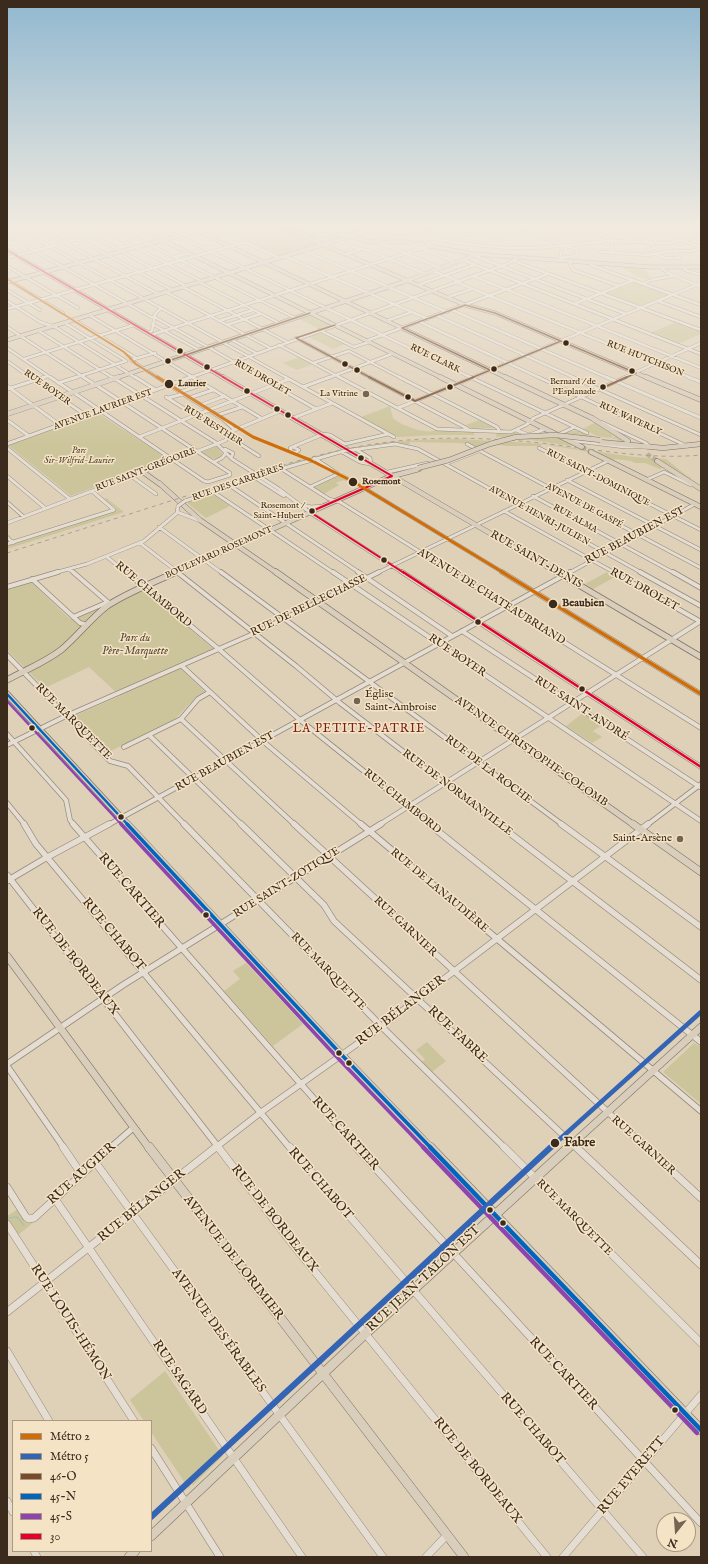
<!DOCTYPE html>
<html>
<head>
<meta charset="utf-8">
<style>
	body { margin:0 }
	#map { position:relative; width:708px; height:1564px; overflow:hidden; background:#dfd0b8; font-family:"IM FELL English",serif }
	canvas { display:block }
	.frame { position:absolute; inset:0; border:8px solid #3a2b1d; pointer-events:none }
	.legend { position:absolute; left:12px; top:1420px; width:140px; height:132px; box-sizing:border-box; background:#f5e3c6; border:1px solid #aa9982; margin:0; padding:5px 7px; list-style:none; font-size:12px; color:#3a2b1d }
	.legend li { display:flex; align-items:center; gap:8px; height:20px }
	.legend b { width:20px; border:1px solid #aa9982 }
	.north { position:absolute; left:656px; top:1512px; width:40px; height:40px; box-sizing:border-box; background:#f5e3c6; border:1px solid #aa9982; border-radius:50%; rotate:197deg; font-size:11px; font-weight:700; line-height:16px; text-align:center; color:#3a2b1d }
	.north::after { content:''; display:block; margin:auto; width:14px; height:18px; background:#746553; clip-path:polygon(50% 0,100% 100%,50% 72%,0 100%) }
</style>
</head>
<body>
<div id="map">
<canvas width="708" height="1564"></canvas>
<div class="frame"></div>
<ul class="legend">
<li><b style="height:5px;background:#d06d07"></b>Métro 2</li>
<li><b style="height:5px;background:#3465b4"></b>Métro 5</li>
<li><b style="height:5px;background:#7a4b2a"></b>46-O</li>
<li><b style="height:5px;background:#0065bd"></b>45-N</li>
<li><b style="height:5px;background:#8e44ad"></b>45-S</li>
<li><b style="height:5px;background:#e4002b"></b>30</li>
</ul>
<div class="north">N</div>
</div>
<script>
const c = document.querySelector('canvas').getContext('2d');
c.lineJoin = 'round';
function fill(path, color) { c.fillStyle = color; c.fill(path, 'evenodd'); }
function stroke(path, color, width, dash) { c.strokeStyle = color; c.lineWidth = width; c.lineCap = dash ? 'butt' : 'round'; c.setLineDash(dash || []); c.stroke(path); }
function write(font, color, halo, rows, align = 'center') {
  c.font = font + ' "IM FELL English",serif'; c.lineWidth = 3; c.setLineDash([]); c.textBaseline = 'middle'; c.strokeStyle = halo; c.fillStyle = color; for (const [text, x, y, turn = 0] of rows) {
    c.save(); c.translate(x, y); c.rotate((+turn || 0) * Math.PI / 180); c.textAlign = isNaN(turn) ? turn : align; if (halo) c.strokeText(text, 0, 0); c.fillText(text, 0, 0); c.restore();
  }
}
fill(new Path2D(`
	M211 225H274L316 245 278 256Z
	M284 225H551L514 236 498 239 387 228 367 230V229L350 235 303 234Z
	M622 266 643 267 653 279C643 281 628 273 622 266Z
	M634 281 671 295 642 306 605 293Z
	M310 315 330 325 319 329 297 318Z
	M676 322 701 331V334L678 344 650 333Z
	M319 332 345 344 333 349 307 336Z
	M299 357 313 364 297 370 283 363Z
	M390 406 393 418C401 426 427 435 436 430L474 431V435H436L398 437 361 417Z
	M98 413 168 459 71 496 8 445Z
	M479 420 496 428 473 429 466 425Z
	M596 422 607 431 623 440 621 441 634 443 564 434C581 427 582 433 598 438 604 440 611 440 617 441V439H612L615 437 611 434 613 437 611 438 597 436 583 429Z
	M497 432 512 434 516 432 523 435 534 436 545 432 573 446 531 440 496 437Z
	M458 439 547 444 634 457 666 459 687 476 692 478 688 479 661 461 654 460 663 467 660 469 645 463H635L631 461 616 459 612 460 596 453 542 444 541 446H506L489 443 475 447 462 443 410 442 409 445C371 437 300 461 262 473L261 472C292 462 323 453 355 447 389 441 423 439 458 439Z
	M216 446 223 455C215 463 209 456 201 452Z
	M342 473 349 477 348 480 350 482 343 480 336 483 339 485 324 494 314 487 339 476Z
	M211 493 230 506 206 518 186 502Z
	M106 498 124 512 7 549V546L115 511 116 508 104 499Z
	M607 572 615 577 593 589 585 584Z
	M30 581 70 619 143 590 214 649 177 665 205 692 197 696 175 719 109 752H106L72 717 120 696 89 667 45 688 7 650V589Z
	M583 713 601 726 593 731 602 737 592 743 566 726Z
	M246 963 303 1024 273 1046 224 991 240 979 233 971Z
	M427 1042 446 1061 432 1072 422 1062 425 1059 416 1050Z
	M694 1043 701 1047V1104L663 1072Z
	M18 1209 23 1218 32 1222 35 1221 17 1236 16 1230 7 1219V1216Z
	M165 1371 223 1456 193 1485 191 1484 189 1489 151 1432V1421H144L130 1400Z`), '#ccc59c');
stroke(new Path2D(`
	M452 647 457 648`), '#afbfab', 1);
stroke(new Path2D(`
	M9 1218 17 1217 24 1225`), '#afbfab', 1.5);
stroke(new Path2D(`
	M582 447 591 452
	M647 454 657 461`), '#beaf99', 4.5, [4.5, 2]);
const minorFar4 = new Path2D(`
	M11 225 287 378
	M32 225 158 294
	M52 225 172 290
	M72 225 186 286
	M92 225 201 281
	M111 225 295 318
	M156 225 324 307
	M209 225 279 258
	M575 225 583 227 651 225
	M672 225 697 234
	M583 227V229L613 239 611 252
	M609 227 646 240 655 248 648 250
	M641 227 701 247
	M400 229 393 235 378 239V242L440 268
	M197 231 213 227
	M362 232 365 229 363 225
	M529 233 578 250 576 256 560 258
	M48 234 81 225
	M7 235 151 317 156 318 206 346
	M349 236C401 219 442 240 494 240 514 240 534 231 553 225
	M337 240 357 248 367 250 426 274
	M549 240 583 229
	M407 242 456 263
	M302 250 447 312
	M601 252 649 255 668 251H692L701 248
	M347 254 360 250
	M655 254 665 258H679L674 251
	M284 256 428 319
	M475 256 626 314
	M174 257 189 253
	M7 258 133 225
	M463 260 701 354
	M560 260 562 247
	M514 261 701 330
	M569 261 573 270 619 286
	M590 263 591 265 701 305
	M7 266 78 308
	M660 267 668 273 701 287
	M684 267 685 270 701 275
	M433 271 458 281
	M473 276 701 368
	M7 279 63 313
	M199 282 277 322
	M456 282 691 378
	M643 284 651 280 673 276
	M418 285 474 265
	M183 287 287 342
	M7 290 40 310
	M166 292 270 348
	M448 297 472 289
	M7 301 40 322 55 327 136 378
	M658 301 701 317
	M574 304 634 280
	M326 308 472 378
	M7 309 246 242
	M452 310 608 378
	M89 315 194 378
	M438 316 575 378
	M74 320 136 358
	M219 321 253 310
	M386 321 412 312
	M420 322 540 378
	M65 323 126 361
	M152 324 197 349
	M227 325 260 314
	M7 327 85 378
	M319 330 354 347 369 342
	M39 331 113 378
	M148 333 152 331 155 314 161 308
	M151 335 432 245 424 240 426 238 465 244 510 248H536L608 241 670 243 698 234 701 235
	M296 338 371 378
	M232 340 256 353
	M366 341 548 274
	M279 345 341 378
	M208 347 262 378
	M7 348 51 378
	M155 353 131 360 158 378
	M24 359 134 325
	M7 361 31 378
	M313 363 349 351 401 378
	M42 378 48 376
	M74 378 126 361
	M189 378 507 264 518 258
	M328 378 392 354
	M471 378 701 283
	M623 378 701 343`);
const minorFar3 = new Path2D(`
	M30 377 87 416
	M50 377 71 391
	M83 377 94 384
	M112 377 142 396
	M135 377 156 390
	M157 377 180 392 204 384
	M192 377 261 418
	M260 377 316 409
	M285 377 394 437
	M339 377 437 429 511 432 526 425 534 418 626 377
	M369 377 468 429
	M399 377 497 427 499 430
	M470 377 587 433
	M538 377 687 446
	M572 377 701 435
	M606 377 701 418
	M688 377 701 382
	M58 383 77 377
	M7 386 60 425
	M303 387 330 377
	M8 389 45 377
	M73 392 204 481 208 482 230 475V473L96 385
	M142 396 218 444
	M166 397 259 456
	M168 398 183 394 223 419 235 430
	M189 398 213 390
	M201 405 225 396
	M398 408 474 377
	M218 415 242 407
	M293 418 332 403
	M7 420 29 436
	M601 422 646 443 650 447
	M516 430 529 435 545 429
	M322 434 330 435 345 444 388 434
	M557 435 575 427
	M139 437 289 379
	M568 440 625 447H650
	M7 444 191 377
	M217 444 232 459 279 489 312 514 403 573
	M467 444 701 568
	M293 447 299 450 297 452H292L290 448 321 435
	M7 448 70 499
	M539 448 701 530
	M225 449 233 453 232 456
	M355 449 370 458 371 463
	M352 450 395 444 418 449 642 573
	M342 452 360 462 370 464
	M214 462 222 458 226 453
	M445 464 481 450
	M280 468 329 499 340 502 454 573
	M388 472 428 463
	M263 474 344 451
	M7 476 45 508
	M131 476 156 494
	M254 477 284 496
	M567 480 701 550
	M646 480 664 472 691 485
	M229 485 360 573
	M310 487 338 474 314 458
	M364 488 504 573
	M212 491 334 573
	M533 496 674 573
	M185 501 255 477
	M7 502 24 517
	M303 505 311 507 323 506
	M504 511 615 573
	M177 512 203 522
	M7 523 214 445 226 440 230 432 280 411
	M159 527 222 573
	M7 537 13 543
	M140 543 179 573
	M7 544 114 510 92 491
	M107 557 127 573
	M69 569 74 573
	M54 573 87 564 144 541 177 513 178 506
	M377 573 608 461
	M569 573 695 504`);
const minorFar2 = new Path2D(`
	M73 572 110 604
	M126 572 221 651 300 720 431 825
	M177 572 296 666 340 703 499 825
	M221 572 563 825
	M333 572 701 821
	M358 572 452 636
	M402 572 701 767
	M452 572 701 728
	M502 572 701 694
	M613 572 701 622
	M640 572 701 606
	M673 572 701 588
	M32 579 80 623 87 625
	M7 587 58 572
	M73 617 108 602
	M462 631 700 787
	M7 655 110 761 128 766 185 825
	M182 666 265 743 362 825
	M181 719 295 825
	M7 734 66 800 70 820 74 825
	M149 735 242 825
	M7 745 66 716 253 634 379 572
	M124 747 181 719 198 699 210 692
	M7 803 25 825
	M108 825 570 572
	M379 825 701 621
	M647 825 701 784`);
const minorFar1 = new Path2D(`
	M24 824 36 844 290 1148
	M73 824 357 1148
	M184 824 381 1026 505 1148
	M241 824 324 905 334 921 577 1148
	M294 824 647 1148
	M361 824 701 1111
	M429 824 701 1042
	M498 824 701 980
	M561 824 701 927
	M7 875 219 1148
	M7 881 44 859 109 824
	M7 1064 123 985 381 824
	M7 1066 64 1148
	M110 1148 133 1128
	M215 1148 260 1113 378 1029 648 824`);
const minor = new Path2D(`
	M63 1147 82 1175
	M218 1147 294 1246 547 1557
	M290 1147 643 1557
	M356 1147 701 1523
	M504 1147 701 1343
	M576 1147 701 1265
	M646 1147 701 1198
	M96 1163 383 1557
	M7 1187 26 1217 29 1219 34 1218 112 1147
	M55 1199 302 1557
	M7 1224 134 1421
	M7 1312 216 1147
	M7 1351 49 1421
	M151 1448 220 1557
	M7 1501 13 1512
	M34 1551 37 1557
	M426 1557 447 1535
	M563 1557 701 1395`);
const majorFar4 = new Path2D(`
	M132 225 442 378
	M185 225 507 378
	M277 225 465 305 495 313 648 378
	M303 235H346L368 242H407L474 254 650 267H701
	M7 250 224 378
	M7 282 197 231
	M7 340 348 237
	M116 378 406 281 478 254`);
const majorFar3 = new Path2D(`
	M223 377 308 427
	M440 377 582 447
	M505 377 592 418 628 441
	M646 377 701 400
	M7 414 119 377
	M305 425 558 573
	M600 442 663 448 701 444
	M591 452 701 507
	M657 461 701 489
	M143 472 161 485
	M159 483 200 520 277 573
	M174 573 389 477 419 469`);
const majorFar2 = new Path2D(`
	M276 572 634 825
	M557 572 701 657
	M7 680C25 670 44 663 61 650 77 637 90 619 107 606 128 592 153 583 176 572
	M7 694 128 825`);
const majorFar1 = new Path2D(`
	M127 824 337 1050 431 1148
	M633 824 701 872
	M7 956 149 1148
	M568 1148 701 1027`);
const major = new Path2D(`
	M149 1147 464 1557
	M430 1147 701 1430
	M151 1536 365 1334 569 1147
	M129 1557 135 1551`);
stroke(minorFar4, '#968c7d', 3.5);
stroke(minorFar3, '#968c7d', 4);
stroke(minorFar2, '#968c7d', 5.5);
stroke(minorFar1, '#968c7d', 7);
stroke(minor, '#968c7d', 8);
stroke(majorFar4, '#7f7568', 4.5);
stroke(majorFar3, '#7f7568', 5.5);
stroke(majorFar2, '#7f7568', 7);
stroke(majorFar1, '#7f7568', 8);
stroke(major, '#7f7568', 10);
stroke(minorFar4, '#e5ddd1', 2.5);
stroke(minorFar3, '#e5ddd1', 3);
stroke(minorFar2, '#e5ddd1', 4);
stroke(minorFar1, '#e5ddd1', 5.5);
stroke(minor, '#e5ddd1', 7);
stroke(majorFar4, '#d9cdbc', 3.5);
stroke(majorFar3, '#d9cdbc', 4.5);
stroke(majorFar2, '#d9cdbc', 5.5);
stroke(majorFar1, '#d9cdbc', 7);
stroke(major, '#d9cdbc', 9);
stroke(new Path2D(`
	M7 553C73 532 139 511 205 490 278 466 345 443 423 439 463 437 502 439 541 443 595 449 647 460 701 455`), '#a7a095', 1, [4, 4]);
const minorBridge = new Path2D(`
	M344 451 352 450
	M255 477 263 474
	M178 506 185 501`);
const majorBridge = new Path2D(`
	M418 468 449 460 490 444 516 437 555 435 600 440`);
stroke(minorBridge, '#968c7d', 4, []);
stroke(majorBridge, '#7f7568', 5.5, []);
stroke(minorBridge, '#e5ddd1', 3);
stroke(majorBridge, '#d9cdbc', 4.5);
stroke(new Path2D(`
	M402 328 465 305 495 313 636 373
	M402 328 490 370
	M296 338 371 378
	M296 338 335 325
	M168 361 310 313
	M471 378 561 341
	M625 378 636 373`), '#7a4b2a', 1.5);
stroke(new Path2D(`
	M369 377 415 401
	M600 389 627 377
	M415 401 474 377`), '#7a4b2a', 2);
stroke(new Path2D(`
	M7 694 128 825`), '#0065bd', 2.5);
stroke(new Path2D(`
	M127 824 337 1050 431 1148`), '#0065bd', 3.5);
stroke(new Path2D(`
	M430 1147 701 1430`), '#0065bd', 4.5);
stroke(new Path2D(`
	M7 701 122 825`), '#8e44ad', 2.5);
stroke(new Path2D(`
	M121 824 333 1053 424 1148`), '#8e44ad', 3.5);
stroke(new Path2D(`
	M423 1147 697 1433`), '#8e44ad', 4.5);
stroke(new Path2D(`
	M7 250 225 378`), '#e4002b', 1.5);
stroke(new Path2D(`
	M223 377 392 476
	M392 476 310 512 404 573`), '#e4002b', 2);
stroke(new Path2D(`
	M403 572 701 767`), '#e4002b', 2.5);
stroke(new Path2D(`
	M7 279 124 352 136 364 158 378`), '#d06d07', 2);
stroke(new Path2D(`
	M157 377 253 437 310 460 354 482 504 573`), '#d06d07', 3);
stroke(new Path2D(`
	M502 572 701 694`), '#d06d07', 3.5);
stroke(new Path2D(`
	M550 1148 701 1012`), '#3465b4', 4.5);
stroke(new Path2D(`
	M151 1517 551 1147`), '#3465b4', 6);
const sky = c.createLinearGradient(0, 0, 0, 444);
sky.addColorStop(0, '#91b8d0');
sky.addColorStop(0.51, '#f1eadf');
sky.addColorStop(1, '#f1eadf00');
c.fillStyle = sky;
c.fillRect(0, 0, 708, 444);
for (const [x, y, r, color] of [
	[566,343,3.5,"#3a2b1d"],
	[180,351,3.5,"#3a2b1d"],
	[168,361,3.5,"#3a2b1d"],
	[345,364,3.5,"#3a2b1d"],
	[207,367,3.5,"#3a2b1d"],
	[494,369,3.5,"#3a2b1d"],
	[357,370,3.5,"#3a2b1d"],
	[632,371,3.5,"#3a2b1d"],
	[169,384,5,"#3a2b1d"],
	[450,387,3.5,"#3a2b1d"],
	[603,387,3.5,"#3a2b1d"],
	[247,391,3.5,"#3a2b1d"],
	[366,394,4,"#746553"],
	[408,397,3.5,"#3a2b1d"],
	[277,409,3.5,"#3a2b1d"],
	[288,415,3.5,"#3a2b1d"],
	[361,458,3.5,"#3a2b1d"],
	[353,482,5,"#3a2b1d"],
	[312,511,3.5,"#3a2b1d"],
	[384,560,3.5,"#3a2b1d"],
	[553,604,5,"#3a2b1d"],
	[478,622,3.5,"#3a2b1d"],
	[582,689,3.5,"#3a2b1d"],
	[357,701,4,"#746553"],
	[32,728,3.5,"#3a2b1d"],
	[121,817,3.5,"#3a2b1d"],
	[680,839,4,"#746553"],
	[206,915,3.5,"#3a2b1d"],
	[339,1053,3.5,"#3a2b1d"],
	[349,1063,3.5,"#3a2b1d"],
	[555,1143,5,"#3a2b1d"],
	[490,1210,3.5,"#3a2b1d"],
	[503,1223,3.5,"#3a2b1d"],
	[675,1410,3.5,"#3a2b1d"]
]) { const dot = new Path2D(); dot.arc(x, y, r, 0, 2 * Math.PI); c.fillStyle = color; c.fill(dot); stroke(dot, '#f5e3c6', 1.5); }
write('9px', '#3a2b1d', '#f5e3c6', [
	["RUE CLARK",435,359,26],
	["RUE HUTCHISON",645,359,22],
	["RUE DROLET",262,378,30],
	["RUE BOYER",47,388,35],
	["AVENUE LAURIER EST",103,410,-20],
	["RUE WAVERLY",630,419,25],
	["RUE RESTHER",213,426,32],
	["RUE SAINT-GRÉGOIRE",146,470,-21],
	["RUE SAINT-DOMINIQUE",598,478,27],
	["RUE DES CARRIÈRES",238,483,-19],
	["AVENUE DE GASPÉ",584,506,28],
	["AVENUE HENRI-JULIEN",539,516,29],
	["RUE ALMA",575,519,29],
	["BOULEVARD ROSEMONT",219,553,-24]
]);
write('9px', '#3a2b1d', '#f5e3c6', [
	["Bernard / de",596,382],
	["l'Esplanade",596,392],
	["Rosemont /",304,506],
	["Saint-Hubert",304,516]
], 'right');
write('bold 9px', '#3a2b1d', '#f5e3c6', [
	["Laurier",178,384],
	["Rosemont",362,482]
], 'left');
write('9px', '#3a2b1d', '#f5e3c6', [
	["La Vitrine",358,394]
], 'right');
write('italic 9px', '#544832', '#f5e3c6', [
	["Parc",79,451],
	["Sir-Wilfrid-Laurier",79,461]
]);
write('11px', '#3a2b1d', '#f5e3c6', [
	["RUE BEAUBIEN EST",635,536,-28],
	["RUE SAINT-DENIS",536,560,30],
	["RUE DROLET",644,590,29],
	["RUE CHAMBORD",153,595,40],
	["AVENUE DE CHATEAUBRIAND",491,597,32],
	["RUE DE BELLECHASSE",309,606,-26],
	["RUE BOYER",457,656,34],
	["RUE SAINT-ANDRÉ",581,709,33],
	["RUE MARQUETTE",73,722,45],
	["AVENUE CHRISTOPHE-COLOMB",531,752,35],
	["RUE BEAUBIEN EST",225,762,-29],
	["RUE DE LA ROCHE",488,770,37],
	["RUE DE NORMANVILLE",457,793,37],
	["RUE CHAMBORD",402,802,39],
	["RUE SAINT-ZOTIQUE",287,883,-32],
	["RUE DE LANAUDIÈRE",439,891,40],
	["RUE GARNIER",405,927,43],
	["RUE MARQUETTE",328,972,46],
	["RUE GARNIER",643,1146,42],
	["RUE MARQUETTE",574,1218,45]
]);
write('bold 11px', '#3a2b1d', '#f5e3c6', [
	["Beaubien",562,604]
], 'left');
write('italic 11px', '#544832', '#f5e3c6', [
	["Parc du",135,639],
	["Père-Marquette",135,652]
]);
write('11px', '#3a2b1d', '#f5e3c6', [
	["Église",365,695],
	["Saint-Ambroise",365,708],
	["Saint-Arsène",672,839,"right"]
], 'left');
c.letterSpacing = '1px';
write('12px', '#7a1f14', '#f5e3c6', [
	["LA PETITE-PATRIE",359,730]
]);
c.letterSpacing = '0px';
write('13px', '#3a2b1d', '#f5e3c6', [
	["RUE CARTIER",131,891,49],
	["RUE CHABOT",113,935,50],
	["RUE DE BORDEAUX",75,962,52],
	["RUE BÉLANGER",401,1011,-37],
	["RUE FABRE",457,1035,43],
	["RUE CARTIER",345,1134,48],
	["RUE AUGIER",82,1174,-42],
	["RUE CHABOT",320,1184,49],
	["RUE BÉLANGER",142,1206,-39],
	["RUE DE BORDEAUX",274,1219,52],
	["AVENUE DE LORIMIER",233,1258,52],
	["RUE JEAN-TALON EST",424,1279,-43],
	["RUE LOUIS-HÉMON",70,1323,57],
	["AVENUE DES ÉRABLES",218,1331,54],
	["RUE CARTIER",563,1374,47],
	["RUE SAGARD",179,1378,56],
	["RUE CHABOT",532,1429,49],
	["RUE DE BORDEAUX",477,1471,51],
	["RUE EVERETT",632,1476,-50]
]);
write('bold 13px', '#3a2b1d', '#f5e3c6', [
	["Fabre",564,1143]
], 'left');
</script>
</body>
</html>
